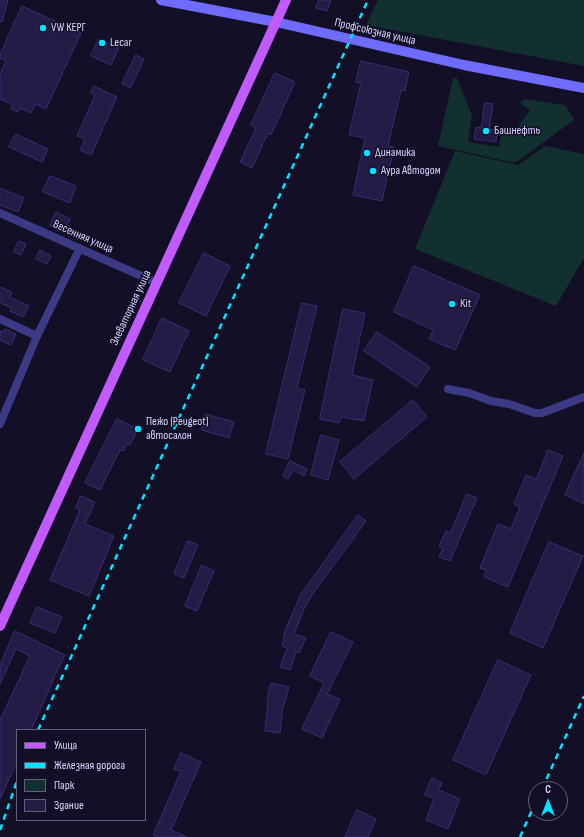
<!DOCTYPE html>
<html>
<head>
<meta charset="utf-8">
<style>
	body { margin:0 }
	#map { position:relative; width:584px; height:837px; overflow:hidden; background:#130f26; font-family:"Sofia Sans Condensed",sans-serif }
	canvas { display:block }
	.legend { position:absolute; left:16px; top:729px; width:130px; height:92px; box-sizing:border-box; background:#130f26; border:1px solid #625e7d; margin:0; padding:5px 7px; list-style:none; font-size:12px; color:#d9d4ff }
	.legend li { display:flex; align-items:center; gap:8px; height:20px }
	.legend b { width:20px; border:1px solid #625e7d }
	.north { position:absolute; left:528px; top:781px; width:40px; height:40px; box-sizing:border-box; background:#130f26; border:1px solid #625e7d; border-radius:50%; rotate:0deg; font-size:11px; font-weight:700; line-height:16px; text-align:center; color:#d9d4ff }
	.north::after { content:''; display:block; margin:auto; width:14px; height:18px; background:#00e5ff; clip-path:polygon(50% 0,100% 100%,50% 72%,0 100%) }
</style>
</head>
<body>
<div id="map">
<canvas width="584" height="837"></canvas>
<ul class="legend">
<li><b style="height:5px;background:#c25bff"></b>Улица</li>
<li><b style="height:5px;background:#00e5ff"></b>Железная дорога</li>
<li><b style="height:11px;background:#12302f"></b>Парк</li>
<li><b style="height:11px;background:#241b47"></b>Здание</li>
</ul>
<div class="north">С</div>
</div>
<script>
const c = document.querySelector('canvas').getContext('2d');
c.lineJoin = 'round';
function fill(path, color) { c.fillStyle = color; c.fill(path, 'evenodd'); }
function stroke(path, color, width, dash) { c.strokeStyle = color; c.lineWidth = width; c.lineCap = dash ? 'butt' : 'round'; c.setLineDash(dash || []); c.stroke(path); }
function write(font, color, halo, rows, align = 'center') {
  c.font = font + ' "Sofia Sans Condensed",sans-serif'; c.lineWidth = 3; c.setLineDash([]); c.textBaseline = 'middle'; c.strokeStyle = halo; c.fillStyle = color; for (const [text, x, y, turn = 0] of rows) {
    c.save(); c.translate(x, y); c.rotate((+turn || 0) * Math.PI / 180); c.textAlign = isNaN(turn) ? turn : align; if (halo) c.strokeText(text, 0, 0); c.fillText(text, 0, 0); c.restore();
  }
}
fill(new Path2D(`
	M378 0H584V66L366 25Z
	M453 78H457L472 116 468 142 499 147 502 127 504 126 513 133 530 110 520 103 524 99 565 105 574 120 515 163 438 146Z
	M545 146 584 154V258L556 306 415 249 455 151 518 165Z`), '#12302f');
const building = new Path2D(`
	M0 0H8L2 22H0Z
	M319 0H331L327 11 316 8Z
	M22 6 81 33 46 109 35 104 31 113 20 108 18 112 11 109 13 105 0 99V74L6 61 0 58V55Z
	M99 39 119 48 111 65 91 56Z
	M136 55 144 59 130 88 122 84Z
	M361 61 409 72 405 91 401 90 388 146 394 147 382 201 353 195 365 138 349 135 361 83 356 82Z
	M275 73 295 82 271 135 268 133 252 168 240 162 256 128 251 125Z
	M94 86 117 97 91 155 80 150 85 139 77 136 95 95 91 93Z
	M485 103 493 104 489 129 497 131 496 142 474 139 476 127 481 128Z
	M16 134 48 149 42 162 9 147Z
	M50 176 76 186 70 203 43 192Z
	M0 188 24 198 18 212 0 205Z
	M56 212 70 219 64 233 50 226Z
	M19 241 26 244 21 255 14 252Z
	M40 250 51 256 47 264 36 259Z
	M204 253 230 266 206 316 179 303Z
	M414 266 480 295 455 350 429 339 433 330 394 312Z
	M0 287 12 292 10 297 29 306 23 317 10 311 12 308 0 303Z
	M302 303 317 306 297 388 305 390 288 459 266 454Z
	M343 309 365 313 352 375 373 380 364 421 342 417 339 423 320 419Z
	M162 318 189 331 170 372 143 360Z
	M5 329 16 334 11 345 0 340V331L3 332Z
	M377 332 430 367 417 387 364 351Z
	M413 400 427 417 354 479 340 462Z
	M206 414 234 422 229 438 202 430Z
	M117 419 138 429 130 445 127 444 123 451 120 450 100 490 85 483Z
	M321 435 339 440 328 480 311 475Z
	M548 450 563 456 508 587 484 577 486 570 480 568 498 524 511 529 520 507 514 504 526 475 536 479Z
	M584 453V504L565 495Z
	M290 461 307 469 304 476 293 470 288 479 283 476Z
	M467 494 477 498 450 561 439 557 443 548 439 546 446 531 450 533Z
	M81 496 95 502 85 524 114 536 89 596 50 580 80 510 76 508Z
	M358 515 366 521 312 595 304 609 294 634 306 638 299 653 296 652 290 670 280 667 287 648 282 646 285 631 301 594Z
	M188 541 198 545 184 578 174 574Z
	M549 542 583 556 543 648 510 633Z
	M202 565 214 571 197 611 185 606Z
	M37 607 62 617 55 633 30 623Z
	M15 631 65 655 53 679H54L31 730H17V762L0 799V720L30 656 16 649 0 684V665Z
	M331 632 353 642 327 694 340 699 322 738 302 729 324 683 310 676Z
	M498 660 531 675 486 775 453 760Z
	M271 683 289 687 284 705H283L280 733 265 731 268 701 267 700Z
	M181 753 201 762 171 830 187 837H156L153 835 181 771 174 769Z
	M432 778 442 783 439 790 460 799 448 829 426 820 434 798 425 795Z
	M357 810 376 819 368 837H345Z`);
fill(building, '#241b47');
stroke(building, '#3b2d73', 1);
stroke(new Path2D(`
	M0 213 157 283
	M0 319 37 336
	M448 389 469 393 491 401 509 404 535 413H542L584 397
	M0 424 37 336 80 248`), '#3d3a85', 8);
stroke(new Path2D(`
	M161 0 276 22 464 65 584 88`), '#6f6bff', 10);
stroke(new Path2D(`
	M0 626 286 0`), '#c25bff', 10);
stroke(new Path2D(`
	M38 730 368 0
	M542 789 584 696
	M0 830 17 781
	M520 837 536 801`), '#00e5ff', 2.5, [6, 5]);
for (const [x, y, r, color] of [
	[43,28,4,"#00e5ff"],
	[102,43,4,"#00e5ff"],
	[486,131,4,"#00e5ff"],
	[367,153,4,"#00e5ff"],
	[373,171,4,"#00e5ff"],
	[452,304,4,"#00e5ff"],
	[138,429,4,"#00e5ff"]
]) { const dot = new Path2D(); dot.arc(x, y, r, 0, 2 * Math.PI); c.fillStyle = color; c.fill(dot); stroke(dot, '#130f26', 1.5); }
write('12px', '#d9d4ff', '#130f26', [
	["VW КЕРГ",51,28],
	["Lecar",110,43],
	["Башнефть",494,131],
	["Динамика",375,153],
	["Аура Автодом",381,171],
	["Kit",460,304],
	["Пежо (Peugeot)",146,422],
	["автосалон",146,436]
], 'left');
write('12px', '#d9d4ff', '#130f26', [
	["Профсоюзная улица",375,32,13],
	["Весенняя улица",83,237,24],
	["Элеваторная улица",131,308,-65]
]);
</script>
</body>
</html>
